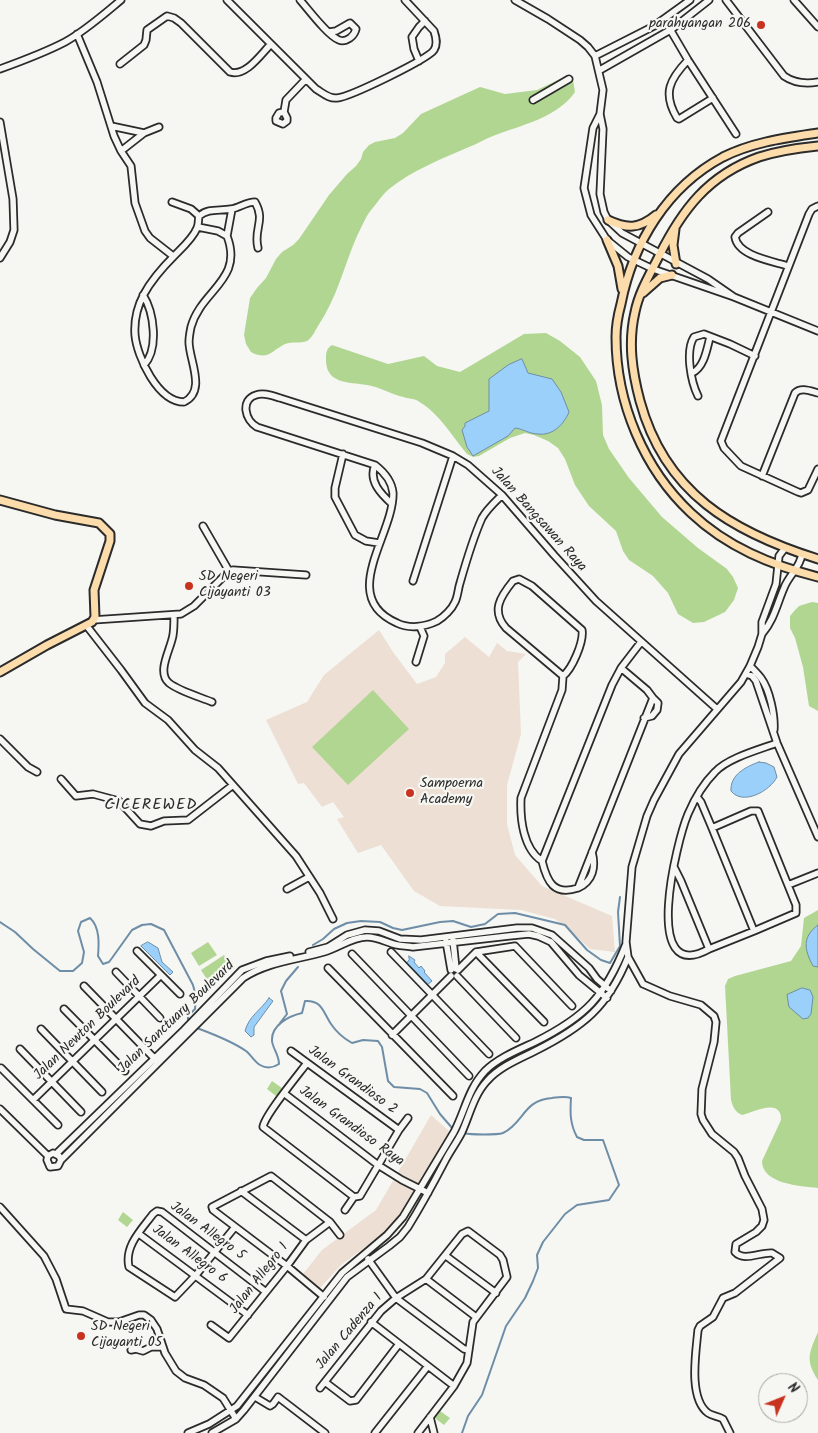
<!DOCTYPE html>
<html>
<head>
<meta charset="utf-8">
<style>
	body { margin:0 }
	#map { position:relative; width:818px; height:1433px; overflow:hidden; background:#f6f6f2; font-family:Kalam,sans-serif }
	canvas { display:block }
	.north { position:absolute; left:758px; top:1373px; width:50px; height:50px; box-sizing:border-box; background:#f6f6f2; border:1px solid #a5a5a2; border-radius:50%; rotate:46deg; font-size:14px; font-weight:700; line-height:20px; text-align:center; color:#2b2b2b }
	.north::after { content:''; display:block; margin:auto; width:18px; height:22px; background:#c8321e; clip-path:polygon(50% 0,100% 100%,50% 72%,0 100%) }
</style>
</head>
<body>
<div id="map">
<canvas width="818" height="1433"></canvas>
<div class="north">N</div>
</div>
<script>
const c = document.querySelector('canvas').getContext('2d');
c.lineJoin = 'round';
function fill(path, color) { c.fillStyle = color; c.fill(path, 'evenodd'); }
function stroke(path, color, width, dash) { c.strokeStyle = color; c.lineWidth = width; c.lineCap = dash ? 'butt' : 'round'; c.setLineDash(dash || []); c.stroke(path); }
function write(font, color, halo, rows, align = 'center') {
  c.font = font + ' Kalam,sans-serif'; c.lineWidth = 4.5; c.setLineDash([]); c.textBaseline = 'middle'; c.strokeStyle = halo; c.fillStyle = color; for (const [text, x, y, turn = 0] of rows) {
    c.save(); c.translate(x, y); c.rotate((+turn || 0) * Math.PI / 180); c.textAlign = isNaN(turn) ? turn : align; if (halo) c.strokeText(text, 0, 0); c.fillText(text, 0, 0); c.restore();
  }
}
fill(new Path2D(`
	M379 630 393 652 417 684 436 677 445 663V654L465 637 489 657 497 643 507 651 526 654 518 662 521 734 507 785V824L515 855 542 886 612 916 615 952 590 949 573 933 555 919 521 910 440 906 414 891 381 845 358 853 337 819 344 817 333 802 322 807 304 783 298 784 266 720 307 702 324 675Z
	M431 1115 450 1132 397 1219 388 1230 341 1265 320 1288 303 1274 322 1250 376 1210Z`), '#eddfd3');
fill(new Path2D(`
	M568 77 573 80 575 92C557 118 521 125 493 136 485 139 477 144 469 147 441 159 413 170 389 189 382 195 377 203 372 209 365 217 362 227 357 236 344 266 337 298 318 326 315 331 312 338 307 341 300 344 292 341 285 344 271 351 268 361 251 352L246 344 244 335 250 298 257 288 266 278 276 259 282 252 293 245 299 239 329 195 347 174 356 166 361 159 363 152 369 145 375 142 395 138 403 133 421 114 480 87 505 94 537 90 560 79Z
	M546 333 560 341 580 357 596 381 602 405 603 435 609 449 629 478 662 517 698 548 727 569 733 577 738 588 734 600 725 612 704 622 693 623 678 614 668 593 653 576 629 560 623 551 616 531 589 506 575 485 565 459 558 448 548 441 534 435 525 433 510 438 479 456 473 457 467 454C452 436 439 413 418 401 414 398 408 399 403 397 391 394 380 387 367 385 348 382 325 384 326 358 326 352 327 348 332 345L388 364 424 356 437 366 460 372 524 334Z
	M812 602 818 603V711L809 706 803 667 795 638 790 628V616L795 610 799 606Z
	M373 690 409 729 348 785 312 747Z
	M818 910V1188C800 1186 762 1184 762 1161L781 1120C782 1097 753 1112 742 1115 735 1112 733 1107 731 1100L725 986 728 979 735 976 791 961 801 946 804 918Z
	M208 942 217 955 199 966 191 953Z
	M224 955 232 967 208 981 201 970Z
	M272 1081 282 1088 276 1096 267 1089Z
	M123 1212 133 1220 127 1227 118 1220Z
	M818 1332V1380C805 1360 809 1353 818 1332Z
	M440 1411 450 1418 444 1425 435 1418Z`), '#b1d692');
const water = new Path2D(`
	M522 359 528 373 552 379 561 392 569 412C564 424 553 436 538 434 530 434 523 429 515 428L508 436 473 456 467 447 462 430 465 426V423L489 411V379L508 365Z
	M759 762 766 763 774 767 777 777C770 791 743 806 731 791 730 775 745 767 759 762Z
	M818 925V967L813 966C804 949 802 937 818 925Z
	M148 942 158 948 162 962 173 972 170 975 141 946Z
	M409 956 415 960 414 962 419 968 421 966 425 971 424 972 432 981 427 985 406 964 409 960Z
	M802 988 810 990 813 997 811 1014 808 1018 803 1019 789 1007 787 995Z
	M269 998 273 1001 254 1027V1035L251 1037 245 1031C249 1016 260 1011 269 998Z`);
fill(water, '#9bd0fa');
stroke(water, '#6e8ea7', 1);
stroke(new Path2D(`
	M0 922 15 932 33 949 60 971H73L82 963 84 952 78 931 81 922 90 918C100 927 99 944 98 956L103 964 109 962 112 958 132 930 142 925 151 924 164 930 193 985 196 997 195 1009 188 1016V1022
	M313 945 323 939 334 929 347 923 361 921 380 922 393 928 402 930 440 922 453 921 471 927 485 924 498 914 515 913 565 925 587 950 601 960 610 963 620 946 618 912 620 897
	M280 1023 287 1014 281 991 286 981 298 967
	M197 1028C213 1034 232 1041 246 1051 251 1055 255 1062 260 1065 267 1069 273 1068 279 1064 279 1055 273 1049 272 1041 271 1025 289 1016 302 1013L305 1001C322 1000 323 1012 331 1024 337 1033 343 1038 352 1043L363 1040 378 1041 382 1047 388 1081 394 1087 420 1089 427 1093 440 1114 453 1129
	M462 1433 468 1416 482 1395 506 1326 525 1298 533 1281 538 1268 537 1255 543 1242 565 1214 577 1205 609 1200 619 1185 603 1140H584L577 1137C570 1124 570 1113 571 1098 565 1096 559 1097 552 1098 523 1100 524 1123 503 1133 497 1135 471 1135 464 1133`), '#6e8ea7', 2);
const minor = new Path2D(`
	M227 0 316 89C323 93 329 99 337 98 350 97 428 59 434 50 438 44 436 37 434 31L405 0
	M300 0C308 9 328 36 339 40 343 42 347 40 350 38 354 35 355 33 356 29L350 23 336 31 329 32
	M515 0 548 19 580 40 588 47 595 56 603 90 600 114 603 129 600 194 604 212 608 220 622 233 708 279 734 297
	M726 0 784 76C794 83 806 84 818 82
	M794 0 818 27
	M664 19 688 60 736 134
	M77 34 97 82 114 136 121 151 144 133 159 127
	M595 56 654 26 690 0
	M688 60C670 79 662 93 677 118L679 119 713 98
	M419 61 414 49 412 37 419 27 425 21
	M120 64 144 45 146 40 147 30 167 16 174 18 181 23 230 72C246 77 261 54 271 44
	M0 69C22 61 44 53 65 42 85 31 103 15 121 0
	M600 70 672 29 709 0
	M533 100 569 79
	M284 112 279 113 276 118V121L283 124 287 121V118L284 112 286 100 306 79
	M600 114 593 128 584 188 591 215 607 240 628 257 653 269 734 297 818 331
	M0 122 13 199 14 230 10 242 0 258
	M111 126 144 133
	M121 151 131 166 135 203 145 231 150 238 173 256
	M172 202 191 209 199 216
	M818 206 812 209 809 214 721 441 724 448 741 466 798 492 801 493 808 490 818 469
	M768 212 738 233 735 237C738 256 772 261 788 266
	M198 227 218 231 227 236C244 280 201 290 191 327 190 332 189 337 189 342 189 360 207 391 184 402 158 402 137 357 135 335 134 321 137 307 144 294 152 279 164 266 175 255 183 247 193 238 197 228 199 224 198 220 199 216 208 208 219 211 231 209 239 208 246 202 255 202 266 221 253 229 258 248
	M227 236 232 209
	M143 295C154 312 159 349 144 365
	M692 373C704 368 707 349 710 337
	M698 396C691 382 685 351 694 337L704 334 730 344 755 356
	M343 454 335 488V497L355 535 366 541 379 543
	M375 465C368 481 381 494 392 504
	M762 476 795 393C801 387 810 391 818 393
	M502 495C495 502 487 509 482 518 473 538 466 562 460 583 458 589 458 596 455 602 452 609 444 617 437 621 425 627 409 629 397 623 337 597 394 535 393 493 392 482 384 472 375 465L257 427C245 420 240 400 256 395 264 392 273 396 280 398L422 443 453 456 468 465 502 495 554 555 596 601 717 709
	M203 526 229 571
	M519 579 532 586 582 630C584 642 572 669 563 676L506 628C491 611 500 597 513 581Z
	M413 581 453 456
	M174 616C174 622 174 629 173 635 171 649 156 672 169 683 179 691 200 697 212 702
	M93 620 181 614 194 606 229 571 233 570 306 575
	M86 625 121 670 145 703 168 720 195 750 218 768 296 856 320 893 333 919
	M762 634C774 620 777 604 784 588 789 575 800 568 802 554
	M641 642 621 668 612 685 542 861C547 882 554 896 578 888L653 698 658 703 657 710 652 716 644 718
	M416 662 424 636 420 627
	M750 666C754 670 758 674 761 678 770 690 775 716 774 730
	M621 668 647 690 653 698
	M746 674 752 676 756 681 777 743 818 837
	M0 739 28 767 37 772
	M61 779 76 796 93 794 119 801 140 824 151 826 164 821 188 820 233 785
	M697 797 701 802 712 828 754 931 796 913V905L758 811H751L712 828
	M542 861C523 849 520 818 521 798L562 690 563 676
	M674 867 681 881 709 949C640 987 677 840 688 814 694 800 704 783 715 772 728 758 758 750 777 743
	M788 885 818 873
	M578 888C593 881 596 867 592 852
	M287 889 309 877
	M453 940 456 969
	M446 941 451 970
	M709 949 754 931
	M137 951 180 994
	M309 952 328 947 347 935 365 930 379 931 400 939 421 940 517 928H532L552 935 589 968 597 979 611 991
	M391 952 489 1054
	M476 952 544 1022
	M352 954 469 1076
	M328 968 453 1096
	M458 970 476 952 515 946 572 1006
	M116 972 160 1018
	M457 976 516 1038
	M84 986 156 1060
	M64 1009 125 1071
	M41 1029 102 1092
	M392 1035 451 976
	M20 1049 81 1112
	M291 1051 399 1130
	M307 1063C298 1075 264 1116 263 1127L354 1197
	M1 1068 58 1125
	M285 1094 378 1165 402 1180 428 1193
	M33 1100 161 975
	M0 1109 48 1156
	M56 1154 184 1030 242 970 266 961 290 956
	M61 1160 59 1156 53 1153 48 1156 47 1160 50 1167 58 1166 61 1160 243 978C267 962 296 960 324 952 338 948 352 937 367 937 378 937 387 943 397 945 402 946 408 946 413 947L509 936 529 934 538 936 551 942 579 975 607 998
	M241 1191 306 1240
	M0 1207 44 1256 56 1279 66 1309 83 1311 108 1322H119L139 1315H144L151 1320 157 1329 165 1353 176 1371 185 1378 204 1385 223 1398 236 1419
	M345 1210 354 1197 360 1196 399 1130 408 1118
	M235 1227 196 1275 175 1297 129 1267C124 1246 142 1229 153 1214L157 1211 162 1212 266 1292
	M139 1234 248 1315
	M446 1256 496 1293
	M368 1259 396 1298 464 1349 469 1350
	M426 1279 476 1317
	M324 1297 287 1266 213 1210 212 1207 271 1176 330 1222 340 1235
	M371 1322 454 1386
	M211 1325 229 1338 287 1266 306 1240 330 1222
	M131 1350 136 1349 143 1351 151 1347H162
	M325 1382 350 1401 356 1400 399 1344
	M320 1388 381 1311 396 1298 426 1279 462 1234 468 1231 500 1255 503 1260 507 1277 473 1322 467 1363 454 1386 418 1433
	M255 1397 270 1406 273 1404 278 1397 325 1433
	M430 1417 434 1433
	M188 1433 209 1424 237 1406 342 1273 387 1235 403 1217 454 1132C465 1111 468 1089 485 1071 498 1058 518 1050 535 1042 585 1017 605 997 626 944
	M212 1433 236 1419 244 1410 347 1277 389 1246 400 1237 408 1227C421 1206 433 1184 445 1161 450 1151 457 1142 462 1132 470 1114 474 1095 487 1081 499 1067 519 1059 535 1051 583 1027 608 1007 628 957
	M375 1433 428 1366
	M730 1433 723 1419C718 1416 712 1416 708 1413 688 1398 696 1352 698 1330L700 1326 713 1317 723 1298 735 1293 780 1258 772 1253C760 1252 744 1262 735 1252L736 1244 756 1232 762 1226 764 1220 762 1209 745 1176 738 1158 734 1152 712 1134 703 1120 701 1114 702 1089 714 1042 716 1022 714 1016 701 1005 670 996 643 984 628 957 626 942 632 867 647 816 654 800 679 754 741 682 750 666 758 647 762 634V622L776 584 779 556 785 548`);
const major = new Path2D(`
	M818 133C785 138 753 142 723 157 667 187 633 243 621 304 618 315 616 326 616 337 616 403 644 469 691 513 727 547 771 565 818 577
	M818 146C798 148 778 151 759 157 708 175 682 210 659 256 650 274 639 292 635 312 628 342 632 371 640 401 665 493 732 532 818 559
	M608 220C627 229 639 229 656 215
	M675 229 673 245 676 264
	M607 240 618 266 622 289
	M643 293 660 278 672 275
	M0 500 55 515 99 523 110 534V541L94 590 95 617 92 622 47 645 0 672`);
stroke(minor, '#2b2b2b', 9);
stroke(major, '#2b2b2b', 11);
stroke(minor, '#f6f6f2', 5.5);
stroke(major, '#fddcac', 7);
for (const [x, y, r, color] of [
	[761,25,5,"#c8321e"],
	[189,586,5,"#c8321e"],
	[410,793,5,"#c8321e"],
	[81,1336,5,"#c8321e"]
]) { const dot = new Path2D(); dot.arc(x, y, r, 0, 2 * Math.PI); c.fillStyle = color; c.fill(dot); stroke(dot, '#f6f6f2', 2); }
write('14px', '#2b2b2b', '#f6f6f2', [
	["parahyangan 206",751,25,"right"],
	["SD Negeri",199,578],
	["Cijayanti 03",199,594],
	["Sampoerna",420,785],
	["Academy",420,801],
	["SD Negeri",91,1328],
	["Cijayanti 05",91,1344]
], 'left');
write('14px', '#2b2b2b', '#f6f6f2', [
	["Jalan Bangsawan Raya",538,520,48],
	["Jalan Sanctuary Boulevard",177,1018,-44],
	["Jalan Newton Boulevard",88,1029,-44],
	["Jalan Grandioso 2",352,1081,36],
	["Jalan Grandioso Raya",351,1127,36],
	["Jalan Allegro 5",207,1232,36],
	["Jalan Allegro 6",189,1255,36],
	["Jalan Allegro 1",260,1279,-52],
	["Jalan Cadenza 1",350,1332,-50]
]);
c.letterSpacing = '1px';
write('16px', '#2b2b2b', '#f6f6f2', [
	["CICEREWED",151,806]
]);
c.letterSpacing = '0px';
</script>
</body>
</html>
